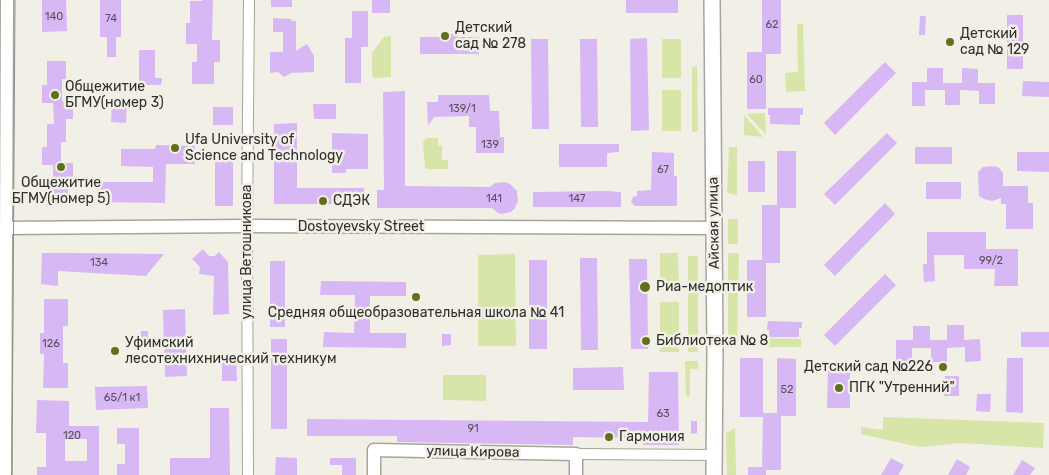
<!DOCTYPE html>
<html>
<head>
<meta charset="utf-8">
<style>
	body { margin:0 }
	canvas { display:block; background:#f2efe6 }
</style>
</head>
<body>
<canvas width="1049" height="475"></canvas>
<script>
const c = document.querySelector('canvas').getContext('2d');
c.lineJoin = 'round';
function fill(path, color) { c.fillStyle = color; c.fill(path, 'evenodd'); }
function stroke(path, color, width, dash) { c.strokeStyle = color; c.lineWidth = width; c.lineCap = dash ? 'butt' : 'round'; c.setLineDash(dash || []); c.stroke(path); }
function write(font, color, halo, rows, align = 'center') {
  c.font = font + ' Rubik,sans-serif'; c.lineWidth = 5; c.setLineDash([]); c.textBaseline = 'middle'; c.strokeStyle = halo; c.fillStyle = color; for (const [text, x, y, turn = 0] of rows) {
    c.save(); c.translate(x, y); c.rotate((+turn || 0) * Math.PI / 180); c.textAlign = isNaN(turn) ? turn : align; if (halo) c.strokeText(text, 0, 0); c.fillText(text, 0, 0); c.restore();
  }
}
fill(new Path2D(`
	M797 24H803L805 91 786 92 785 73 798 72Z
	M391 36V77L374 78 372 76V53L384 37Z
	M662 39H681V78H662Z
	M697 66 698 130 696 132H692V67Z
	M662 90H681V131H662Z
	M765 113 766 135 747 114Z
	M744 115 763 137 744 135Z
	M427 138H438V145L442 146V160H448V169H427L425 168 423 143 424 140Z
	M729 147H737V195L730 194 727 192Z
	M728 219H738V244H728Z
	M660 253H678L679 290H660Z
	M728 253H739L737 345 728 344Z
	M515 254 516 346H478V255Z
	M688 256H698V352H688Z
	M660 302H679V352H660Z
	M765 338 801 339V347H765Z
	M685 361H698V369H690V396H686Z
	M443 375H486V401L443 400Z
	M883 417 1044 423 1043 448 960 443 923 447 914 446 861 434V427L883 430Z
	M735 428 736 475H727L726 433Z`), '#d8e5a9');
fill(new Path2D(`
	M42 0H66L67 31 42 32Z
	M100 0H121V37H116V57H107V37H100Z
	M202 0H213L212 40H220V62H214V84H192V62H197V44H186V23H190V1H202Z
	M271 0H292V7H271Z
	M372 0H390V13H372Z
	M626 0H678V13H626Z
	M762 0H781V54H766V109H747V52H762Z
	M352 11H368V47H361V83H345V38H352Z
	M1007 15H1023V69H1007Z
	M920 16H926L925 35H919Z
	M273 18 292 19 291 21H296V51L307 44 314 56V72L291 73 284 77 278 72 270 73V52H283V32H273Z
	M441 34H458V37H479V54H420V37H441Z
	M647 38 649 130 631 131 630 39Z
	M531 39H548L549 129H532Z
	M580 39H597L598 127H581Z
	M139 50H155V78H162L161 85H139Z
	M47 61H66V79H62V101H73V119H66V142H61V163H73V182H68V205L49 204V187H53V165H42V147H47V124H54L53 103H42V85H47Z
	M885 62 896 73 835 135 824 123Z
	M927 68H943V83H962V68L978 69V83H995V104H979V91L960 90V105H945V90H925V106H912V82H927Z
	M1023 81 1049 82V97L1022 96Z
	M405 91V186L490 187 495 183 505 182 510 184 517 191 518 201 515 208 511 212 501 214 498 213 492 208H377V190H384L383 92Z
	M438 95H489L490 111H499L500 137H504V153H476V127H469V116L434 117 428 126 427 102H438Z
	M112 103 127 104 126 123 111 122Z
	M313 104H336V119H314Z
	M213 107H233V125H213Z
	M768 108H803V115H800V125L770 124V115H768Z
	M297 123V188H364V204H274V124Z
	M332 133 368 134V169H346V173H332Z
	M887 133 897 143 835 205 824 194Z
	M559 144H619V152L607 153V167H559Z
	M156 145 195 146V164H166L165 203 98 202V182H153V167L121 166V149H155Z
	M915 147H952V164H915Z
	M777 151H796V208H780V263H766V317H747V260H762V205H777Z
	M652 152 674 153V176H677V206H635L631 202 633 197 637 196V191L651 190Z
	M1017 152H1049V172L1017 171Z
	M215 156H233V206H215Z
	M748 161H765V192H748Z
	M991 166 998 167 1003 173V186H1028V203H1033V229H1006V204H1001V198L992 201 984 199 979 196 978 172 983 167Z
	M926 182H961V199H926Z
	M607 191 621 192V207H533V192Z
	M885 203 895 214 835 276 824 265Z
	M927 232H986V249H1018V286H994L995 269H964V255H934L935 281 924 282 923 264H927Z
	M203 249 209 256H215L219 252 228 262 229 314 213 315 214 276 199 274 200 267 192 259Z
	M42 253H73L164 254 146 276 58 271V286L41 284Z
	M580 258H597L598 350H581Z
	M629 259H647L648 349H631Z
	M529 260H547V349H529Z
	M270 261H285V327H270Z
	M885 274 896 285 835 346 824 335Z
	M321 281 406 282V296H370V333H406V348L323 347 324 332 354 333 355 295H320Z
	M44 299H68V326H63V363H68V388H43L44 354H40V333H44Z
	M185 309 187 376 165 377 163 310Z
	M768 321 802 322V328H799V337H769V330H767Z
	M947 325H964V340L980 339 981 361 965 362V347L947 348V362H931V348H912V362H896V340H913V326H930V340H947Z
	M141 331H148V344H141Z
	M1021 332H1049V347H1021Z
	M442 334H451V345L442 346Z
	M271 339H287V429H271Z
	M236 358 237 381H222V359Z
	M740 358H763V413H777V358L796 359V416H781V470H766V475H748V467H762L763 417H740Z
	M1007 358H1023V413L1006 412Z
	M623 367 624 390H573V368Z
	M828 369H850V408H827Z
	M649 372H678L679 445H643V438L573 437V445L397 442V436H307V419L648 422Z
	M945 376H959V396H944Z
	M147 386 148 408 96 410 95 387Z
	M977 394H991L990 412 976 411Z
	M37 400 69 401V426H99V475H37V467H46V433H36ZM65 439H87V461H65Z
	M210 408H229L230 475H170V458H210Z
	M691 421H697V433L691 434Z
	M117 428H139V475H117V464H125V444H117Z
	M276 457 297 458V475H275Z
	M330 458H356V475H342V465H330Z
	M891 458 904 465 898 475H881Z
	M957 459 970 467 966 475H948Z
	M1022 460 1035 468 1030 475H1013Z`), '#d7b8f4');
const minor = new Path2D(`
	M576 454 715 455
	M248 475 247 226 249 0`);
const tertiary = new Path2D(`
	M6 228 247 226 715 228
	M5 475 7 0
	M374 475V450L576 454V475`);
const primary = new Path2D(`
	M712 0 715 350 714 475`);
stroke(minor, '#a7a49c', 12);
stroke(tertiary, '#a7a49c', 15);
stroke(primary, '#a7a49c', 18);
stroke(minor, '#fff', 10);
stroke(tertiary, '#fff', 12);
stroke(primary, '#fff', 15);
stroke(new Path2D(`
	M12 475 15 0`), '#908e87', 1);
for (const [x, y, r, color] of [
	[445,36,5,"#61701c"],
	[950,42,5,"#61701c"],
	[55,95,5,"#61701c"],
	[175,148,5,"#61701c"],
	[61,167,5,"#61701c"],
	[323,201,5,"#61701c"],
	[645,287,6,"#61701c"],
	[416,297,5,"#61701c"],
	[646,341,5,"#61701c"],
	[115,351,5,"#61701c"],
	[943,367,5,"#61701c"],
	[839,388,5,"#61701c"],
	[609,437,5,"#61701c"]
]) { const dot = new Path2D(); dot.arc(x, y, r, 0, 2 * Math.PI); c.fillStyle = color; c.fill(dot); stroke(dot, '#f2efe6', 2); }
write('11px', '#59505c', null, [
	["140",54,17],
	["74",111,19],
	["62",772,25],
	["60",756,80],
	["139/1",462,109],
	["139",490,145],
	["67",663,170],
	["141",494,199],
	["147",577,199],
	["99/2",991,261],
	["134",99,263],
	["126",51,344],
	["52",787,390],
	["65/1 к1",122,398],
	["63",663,414],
	["91",473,429],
	["120",72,436]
]);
write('14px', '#2f2e2a', '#f2efe6', [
	["Детский",455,28],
	["сад № 278",455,44],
	["Детский",960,34],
	["сад № 129",960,50],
	["Общежитие",65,87],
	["БГМУ(номер 3)",65,103],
	["Ufa University of",185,140],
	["Science and Technology",185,156],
	["Общежитие",61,183,"center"],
	["БГМУ(номер 5)",61,199,"center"],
	["СДЭК",333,201],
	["Риа-медоптик",656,287],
	["Средняя общеобразовательная школа № 41",416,313,"center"],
	["Библиотека № 8",656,341],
	["Уфимский",125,343],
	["лесотехнихнический техникум",125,359],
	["Детский сад №226",933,367,"right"],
	["ПГК \"Утренний\"",849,388],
	["Гармония",619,437]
], 'left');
write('14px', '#2f2e2a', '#f2efe6', [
	["Айская улица",714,223,-91],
	["Dostoyevsky Street",361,227],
	["улица Ветошникова",247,252,-90],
	["улица Кирова",473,452,1]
]);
</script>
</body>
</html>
